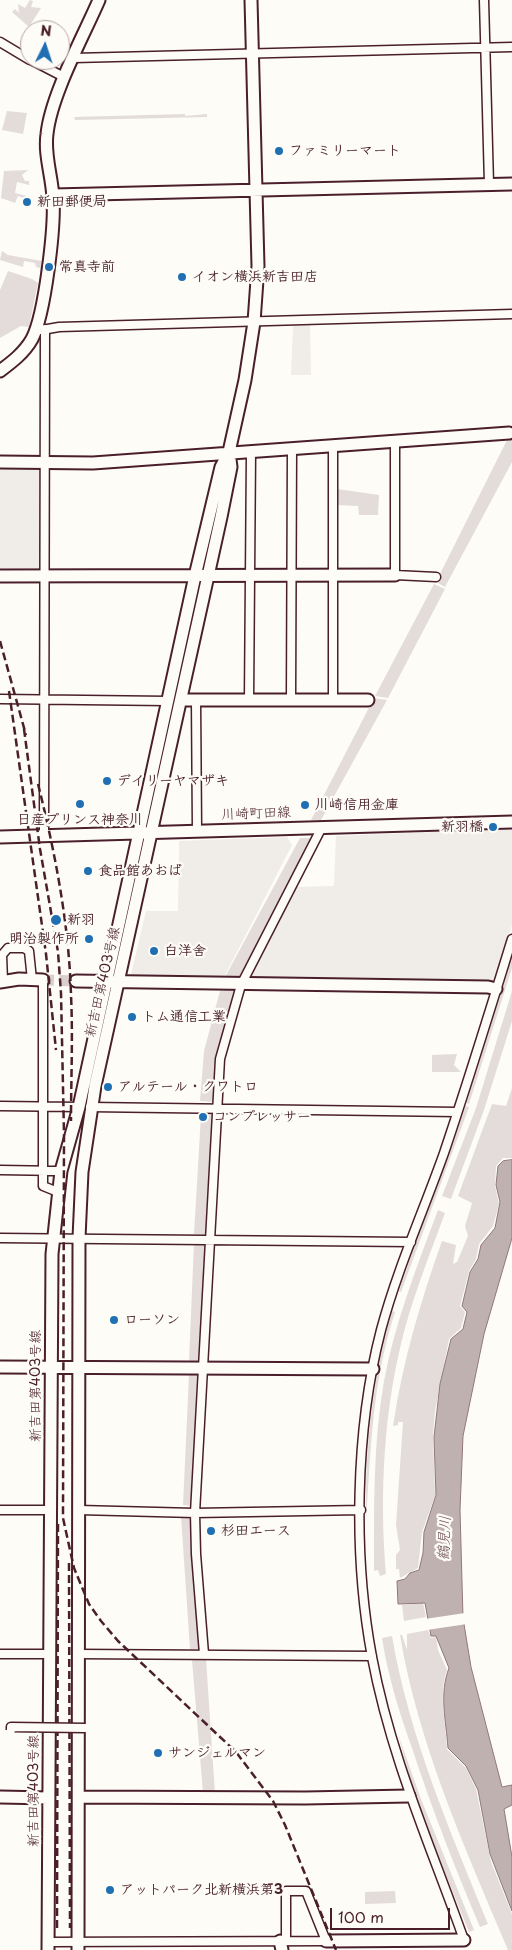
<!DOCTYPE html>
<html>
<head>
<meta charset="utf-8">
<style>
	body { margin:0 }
	#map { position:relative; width:512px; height:1950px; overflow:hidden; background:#fdfcf7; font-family:"Playpen Sans",sans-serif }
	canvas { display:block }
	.north { position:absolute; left:20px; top:20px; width:50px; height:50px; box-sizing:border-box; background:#fdfcf7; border:1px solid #b5a4a5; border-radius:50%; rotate:4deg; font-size:14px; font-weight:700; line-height:20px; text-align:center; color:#4a1f2b }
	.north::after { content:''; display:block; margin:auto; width:18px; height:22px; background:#1f6fb2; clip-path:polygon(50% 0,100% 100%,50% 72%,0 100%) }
	.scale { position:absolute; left:330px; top:1908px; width:120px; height:22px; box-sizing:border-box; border:2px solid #4a1f2b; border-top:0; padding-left:6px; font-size:15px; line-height:18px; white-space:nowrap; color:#4a1f2b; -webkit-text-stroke:4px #fdfcf7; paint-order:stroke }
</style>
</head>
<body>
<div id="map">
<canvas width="512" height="1950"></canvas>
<div class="north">N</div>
<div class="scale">100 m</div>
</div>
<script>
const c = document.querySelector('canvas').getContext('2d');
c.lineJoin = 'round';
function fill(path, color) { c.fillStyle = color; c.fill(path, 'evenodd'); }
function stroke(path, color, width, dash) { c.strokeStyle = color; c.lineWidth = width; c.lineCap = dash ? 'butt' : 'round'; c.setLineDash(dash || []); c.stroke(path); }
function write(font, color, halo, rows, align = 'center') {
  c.font = font + ' "Playpen Sans","Klee One",sans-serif'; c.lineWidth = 4.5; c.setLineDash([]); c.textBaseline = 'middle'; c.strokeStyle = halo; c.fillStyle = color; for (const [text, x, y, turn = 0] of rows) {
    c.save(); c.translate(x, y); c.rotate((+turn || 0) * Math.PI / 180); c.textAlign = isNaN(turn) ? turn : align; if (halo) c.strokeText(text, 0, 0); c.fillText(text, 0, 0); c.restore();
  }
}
fill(new Path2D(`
	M310 324 311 375H291L293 326Z
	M0 468 41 469V570H0Z
	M512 829V925L494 983 247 981 296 887 334 886 336 836Z
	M287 837 292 845 222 981 130 979 146 911H178L179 841Z`), '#f0ece8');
fill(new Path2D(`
	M30 0 33 1 31 7 41 8 29 27 12 12 15 9 19 13 18 4 25 8Z
	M7 111 27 113 23 134 2 130Z
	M185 114V116L207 114V117L75 120 74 117Z
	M28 170 22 175 25 181H29V185L17 182 15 193 27 196 26 199 18 196 15 203 1 198 4 171Z
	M2 251 8 255 42 261 41 272 40 273V268L36 267 35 263 24 261 23 267 0 260Z
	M8 271 32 279 38 283 29 327 21 326 0 338V290Z
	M507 440H512V462L445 587 436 582Z
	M337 489 379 495 378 515H359L358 506 337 505Z
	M434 584 445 589 388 698 375 696Z
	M374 698 387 700 321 820H311Z
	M300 838H314L239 980 224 979Z
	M512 948V968L469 1104 464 1102Z
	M233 989 236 994 215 1102 200 1101 204 1051 220 991Z
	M512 991V1021L484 1110 451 1199 442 1196 476 1108Z
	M457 1054 454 1065 461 1072H432V1055Z
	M512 1088V1158H503L496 1166 495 1186 499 1204 493 1226 479 1244 476 1259 469 1271 460 1306 465 1312 461 1328 449 1339 435 1411 433 1434 435 1496 422 1532 418 1568 400 1578 399 1569H396V1555L400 1550 396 1525 403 1422H398V1425L393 1426C403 1360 420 1303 442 1241L456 1245 453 1264 457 1262 468 1236 465 1226 472 1203 458 1196 492 1104 506 1106Z
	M465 1106 469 1107 401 1292 399 1291 459 1116 461 1117Z
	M214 1114 206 1235 194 1234 201 1115Z
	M438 1210 445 1213C431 1251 416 1289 405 1328 384 1406 379 1493 386 1574L380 1576 378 1570 374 1571C374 1508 373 1443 384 1381 395 1322 417 1266 438 1210Z
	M194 1243H205L201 1361H189Z
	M392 1311 395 1312C372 1383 371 1448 366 1521 365 1450 372 1380 392 1311Z
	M189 1375H197L194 1506 183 1505Z
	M181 1516 192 1517 201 1649H190Z
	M423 1603 426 1617 404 1621 402 1605Z
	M428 1630 431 1638 436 1637 438 1650 447 1670C438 1693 446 1724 447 1749L466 1768 476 1789 491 1862 512 1914V1950H508C465 1848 418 1744 400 1635H402L407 1650V1634Z
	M392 1636C409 1736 450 1831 488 1924L480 1927C455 1868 432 1809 412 1748 399 1712 388 1676 382 1638Z
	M206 1659 215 1793H203L192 1660Z
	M398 1734 421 1799 474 1930 469 1932 416 1801Z
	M395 1891 396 1903 365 1904V1892Z`), '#e3dcda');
const water = new Path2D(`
	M512 1160V1238L484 1334 463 1436 460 1510 463 1618 471 1667 502 1787 512 1785V1805L504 1809 512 1857V1911L490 1854 478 1790 466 1766 448 1748C446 1720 439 1694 449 1668L436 1636H431L425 1603 398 1604 397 1581 405 1579 410 1573 419 1570 423 1553 424 1532 436 1495 434 1437 440 1384 451 1339 463 1329 467 1312 462 1306 470 1272 478 1259 481 1245 495 1228 500 1202 496 1185 498 1166 503 1161Z`);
fill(water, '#c0b1b1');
stroke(water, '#91777b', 1);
fill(new Path2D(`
	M465 1613 467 1624 427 1630 425 1619Z`), '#fdfcf7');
stroke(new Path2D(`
	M43 980 76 981`), '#d9d0ce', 11, [11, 5.5]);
const street = new Path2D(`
	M484 0 489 184
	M0 42 30 60
	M74 58 512 47
	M31 60 64 77
	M42 330 59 327 512 314
	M395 441V575L436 577
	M0 699 168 701
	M196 700 197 830
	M249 700 251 452
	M291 700 292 449
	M333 700V446
	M44 836 45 329
	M43 980V1186L58 1192
	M3 981 2 955 8 948H24L29 951 32 980
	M0 1106 79 1107
	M90 1107 457 1112
	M0 1170 61 1171
	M0 1238 411 1242
	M0 1510H50
	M79 1510 195 1513 361 1510
	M0 1654H49
	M78 1654 372 1656
	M204 1654 196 1554 195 1513 220 1059 241 985 322 827
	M464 1940C430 1844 391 1758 372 1657 353 1556 355 1430 381 1330 397 1270 423 1212 444 1153 468 1082 490 1010 512 939
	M49 1942 326 1941 306 1891H286V1941`);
const secondary = new Path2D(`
	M53 195 512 184
	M0 371C12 362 24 353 32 339 45 314 55 227 53 198 52 176 44 155 47 134 51 95 83 37 99 0
	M0 462 93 463 509 433
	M0 576 395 575
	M181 700H368
	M0 837 512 822
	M76 981 488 987 496 989
	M0 982 19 979 43 980
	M0 1367 373 1369
	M0 1797 49 1798
	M79 1797 305 1798 409 1796
	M280 1941 282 1950
	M326 1941 464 1940
	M48 1950 52 1254 61 1171 79 1107 195 576 221 467 229 452 245 380 254 322 258 266 251 0
	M78 1950 79 1238 82 1172 95 1086 221 517 231 467 229 452`);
stroke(street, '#4a1f2b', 11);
stroke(secondary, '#4a1f2b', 15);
stroke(street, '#fdfcf7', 8);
stroke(secondary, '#fdfcf7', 11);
stroke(new Path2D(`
	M0 641 26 735
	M9 691 46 954 56 1050
	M24 729 40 849 58 952 61 993 64 1134 63 1518 74 1568 89 1604 101 1621 118 1641 236 1752 273 1801 285 1825 336 1950
	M38 784C55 852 69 924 71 995 73 1037 71 1079 71 1121
	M69 1563 70 1928
	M57 1928 58 1520`), '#4a1f2b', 2.5, [8, 4]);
const streetBridge = new Path2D(`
	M11 1730V1727L85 1728`);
stroke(streetBridge, '#4a1f2b', 11, []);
stroke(streetBridge, '#fdfcf7', 8);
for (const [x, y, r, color] of [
	[279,151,5,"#1f6fb2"],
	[27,202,5,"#1f6fb2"],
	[49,267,5,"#1f6fb2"],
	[182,277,5,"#1f6fb2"],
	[107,781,5,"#1f6fb2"],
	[80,804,5,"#1f6fb2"],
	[305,805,5,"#1f6fb2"],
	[493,827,5,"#1f6fb2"],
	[88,871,5,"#1f6fb2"],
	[56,920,6,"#1f6fb2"],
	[89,939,5,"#1f6fb2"],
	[154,951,5,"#1f6fb2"],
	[132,1017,5,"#1f6fb2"],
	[108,1087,5,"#1f6fb2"],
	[203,1117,5,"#1f6fb2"],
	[114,1320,5,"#1f6fb2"],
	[211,1531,5,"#1f6fb2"],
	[158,1753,5,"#1f6fb2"],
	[110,1890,5,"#1f6fb2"]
]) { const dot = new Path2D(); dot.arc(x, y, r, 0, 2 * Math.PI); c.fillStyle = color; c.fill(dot); stroke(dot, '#fdfcf7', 2); }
write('bold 14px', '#4a1f2b', '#fdfcf7', [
	["ファミリーマート",289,151],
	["新田郵便局",37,202],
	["常真寺前",59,267],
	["イオン横浜新吉田店",192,277],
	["デイリーヤマザキ",117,781],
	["川崎信用金庫",315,805],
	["日産プリンス神奈川",80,820,"center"],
	["新羽橋",483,827,"right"],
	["食品館あおば",98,871],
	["新羽",67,920],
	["明治製作所",79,939,"right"],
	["白洋舍",164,951],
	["トム通信工業",142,1017],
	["アルテール・クワトロ",118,1087],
	["コンプレッサー",213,1117],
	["ローソン",124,1320],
	["杉田エース",221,1531],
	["サンジェルマン",168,1753],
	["アットパーク北新横浜第3",120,1890]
], 'left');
write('14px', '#4a1f2b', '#fdfcf7', [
	["川崎町田線",256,814,-2],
	["新吉田第403号線",103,982,-77],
	["新吉田第403号線",36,1386,-90],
	["新吉田第403号線",34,1791,-90]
]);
write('italic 15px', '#73525a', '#fdfcf7', [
	["鶴見川",445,1538,-88]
]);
</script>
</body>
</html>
